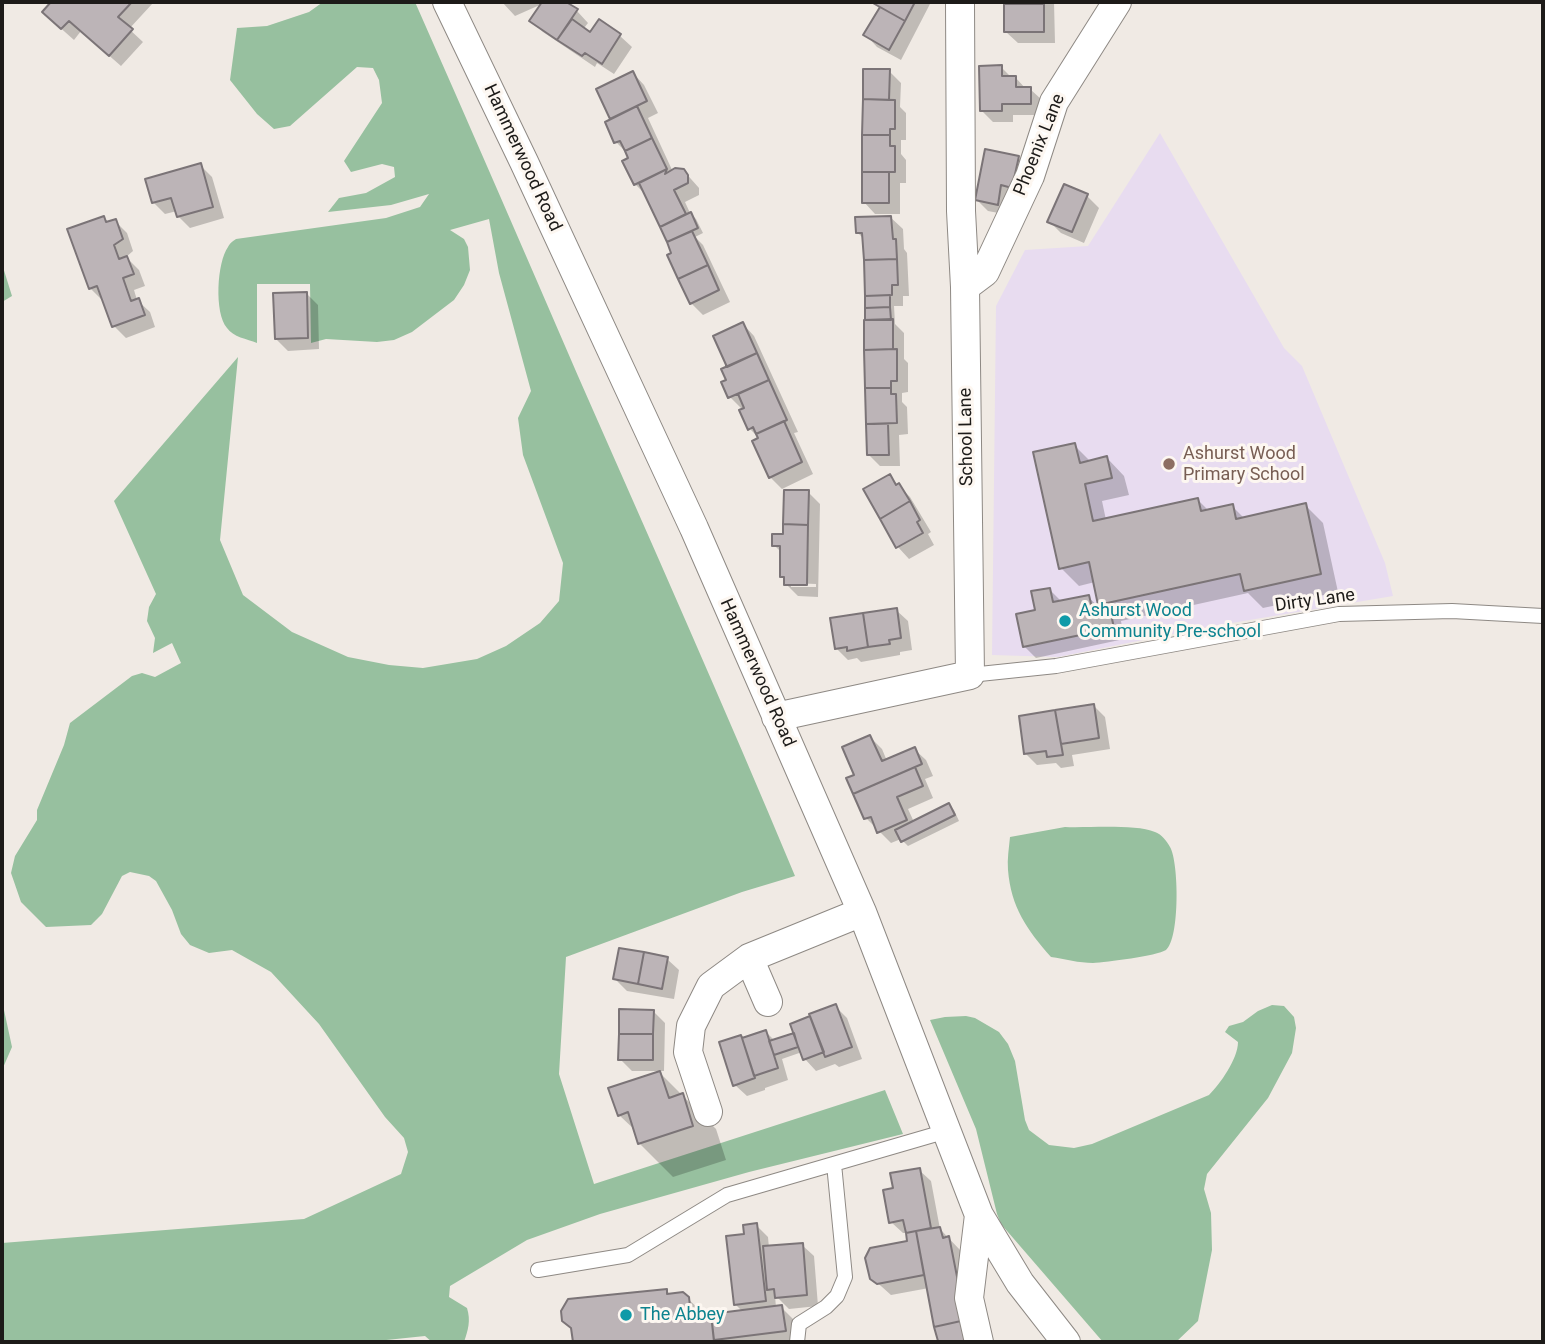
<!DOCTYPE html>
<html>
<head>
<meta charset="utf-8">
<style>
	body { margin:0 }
	#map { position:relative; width:1545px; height:1344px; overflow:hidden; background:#f0eae4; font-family:Roboto,sans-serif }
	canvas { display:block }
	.frame { position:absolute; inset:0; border:4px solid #1d1b19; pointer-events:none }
</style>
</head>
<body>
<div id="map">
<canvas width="1545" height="1344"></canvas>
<div class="frame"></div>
</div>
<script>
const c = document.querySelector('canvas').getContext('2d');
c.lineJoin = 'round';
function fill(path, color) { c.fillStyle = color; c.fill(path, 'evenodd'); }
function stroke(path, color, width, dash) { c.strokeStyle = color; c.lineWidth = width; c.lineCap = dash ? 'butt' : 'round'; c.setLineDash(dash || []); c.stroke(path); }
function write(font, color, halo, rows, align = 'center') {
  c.font = font + ' Roboto,sans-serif'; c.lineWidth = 6; c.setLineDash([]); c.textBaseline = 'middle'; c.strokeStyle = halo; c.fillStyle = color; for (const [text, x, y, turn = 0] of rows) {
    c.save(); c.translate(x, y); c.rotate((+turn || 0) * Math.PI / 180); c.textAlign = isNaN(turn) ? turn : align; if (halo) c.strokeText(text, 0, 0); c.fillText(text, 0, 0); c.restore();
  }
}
fill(new Path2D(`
	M1160 133 1284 348 1302 366 1385 563 1393 596 1208 627 1058 657 992 655 996 306 1025 250 1088 246Z`), '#e8dcf0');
fill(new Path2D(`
	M323 2H415C470 126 524 251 578 376 651 542 725 708 795 876L742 892 566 957 559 1074 594 1184 885 1090 903 1134 749 1172 600 1214 527 1240 450 1286 449 1297 467 1308C471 1321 468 1330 464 1342H432L425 1336 367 1342H2V1243L304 1219 401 1174 408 1152 404 1138 385 1117 319 1024 271 972 232 950 209 953 190 945 181 934 172 910 156 881 149 876 130 872 122 876 102 914 91 925 46 927 21 902 11 873 15 856 37 820V810L64 745 70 723 132 676 142 673 155 677 181 663 172 643 153 653 155 638 147 621 149 607 156 594 114 501 238 357 220 540 243 595 292 632 348 657 389 665 423 668 477 659 506 646 540 623 559 601 563 563 523 455 518 418 531 391 499 273 489 219 450 230 464 239 468 247 470 270 464 285 454 300 412 332 394 340 377 342 326 339 311 343 310 284H257V343C247 339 233 337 227 328 214 313 217 262 228 247 231 242 232 242 236 239L386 218 420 207 429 194 391 205 328 212 339 198 366 193 395 177 394 167 382 164 351 172 344 161 382 103 379 80 373 68 357 67 290 126 274 129 257 114 230 80 237 28 267 26 309 12Z
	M2 264 12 296 2 302Z
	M1065 827C1089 828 1135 824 1155 832 1161 834 1167 841 1170 847 1179 862 1180 939 1166 950 1157 956 1106 962 1093 963 1079 963 1065 959 1051 957 1027 930 1011 907 1008 870 1007 859 1009 848 1010 837Z
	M1272 1005 1284 1006 1294 1017 1296 1028 1292 1053 1268 1098 1207 1174 1204 1189 1211 1213 1212 1250 1198 1321 1176 1342H1103L1001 1224 997 1214 976 1129 930 1020 945 1017 966 1016 975 1018 999 1032 1008 1044 1015 1061 1025 1120 1029 1130 1049 1145 1074 1148 1092 1144 1209 1095C1220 1084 1238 1059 1238 1042L1225 1032 1229 1026 1243 1022 1258 1011Z
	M2 1007 4 1010 12 1047 2 1070Z`), '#97c09f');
fill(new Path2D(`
	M53 2H151L153 3 129 29 143 42 121 66 81 31 74 40 56 24 44 12Z
	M502 2H563L577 11 588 23 584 28 590 34 599 21 620 36 632 47 614 74 597 63 595 67 543 32 532 21 542 4 515 16Z
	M873 2H931L901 60 877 47 866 35 880 9Z
	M1006 2H1054L1055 43H1018L1006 32Z
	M1001 67 1011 77H1015L1026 89H1030L1042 100V115H1013V122H993L982 111Z
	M889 71 901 83 900 107 906 113V140H901V154L906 160V183H900V214H875L864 202Z
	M633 73 644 85 658 113 648 118 673 172 683 170 699 188V195L685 202 690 213 696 219 703 233 695 237 703 245 730 302 703 315 691 303 674 254 661 226 647 196 635 184 630 159 628 154 616 142 612 120 598 90Z
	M1018 157 1030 169 1009 215 988 211 976 199Z
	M200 165 212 177 224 218 190 228 178 216 177 211 165 214 153 202Z
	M1065 186 1087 196 1099 208 1084 243 1061 233 1049 221Z
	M889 216 903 229 904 249 907 253 909 296H903V306H894L895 324 904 333V359L908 363V392L902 393V402L907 407 908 434 899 435 900 466H880L868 454 865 322H867L864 239 858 233 889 217Z
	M104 218 109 223 115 221 127 233 133 251 126 257 139 270 145 286 134 290 137 300 150 312 155 327 126 338 114 326 102 300 90 288Z
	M306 293 318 305 319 349 288 351 276 339Z
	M743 324 754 336 798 432 794 433 813 474 782 489 770 477 760 439 750 429 743 410 730 397 723 383 729 380V368Z
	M1074 445 1091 462 1107 458 1124 476 1129 495 1102 501 1106 520 1198 500 1209 511 1232 506 1245 519 1305 505 1323 523 1338 592 1263 608 1248 593 1121 621 1124 639 1036 658 1024 646 1037 611 1049 589 1062 602 1088 597 1101 609 1095 582 1079 586 1061 568Z
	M889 476 910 497 931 532 928 534 934 545 909 559 898 547 865 490Z
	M808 492 820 504 818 597 798 596 786 584V580L782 576V553L774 545 785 536ZM791 583 816 584V587H791Z
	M896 610 908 621 912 650 900 652V655L861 662 857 658 848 660 836 648Z
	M1093 705 1105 717 1110 749 1072 755 1074 766 1061 768 1056 763 1037 765 1025 753Z
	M870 737 882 749 887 761 914 749 926 760 933 776 925 779 933 798 908 809 914 822 948 805 954 810 959 821 908 846 901 839 891 843 866 818 857 776Z
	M667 959 679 970 674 999 627 991 615 979Z
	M835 1006 847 1018 862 1059 839 1067 835 1064 816 1071 805 1059 802 1052 782 1059 788 1080 765 1088V1090L747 1096 735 1085 740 1037 743 1039 766 1032 775 1041 796 1034Z
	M653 1011 665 1023 664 1071H632L620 1059Z
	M660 1073 716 1129 726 1160 673 1177 640 1144 636 1131 619 1115Z
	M919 1170 931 1181 940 1229 960 1250 974 1323V1342H940L929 1288 891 1295 872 1278 909 1242 907 1233H903L891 1222 895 1190Z
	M756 1225 768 1237 769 1248 802 1245 814 1256 818 1306 789 1309 775 1295 776 1308 781 1307 793 1319 796 1342H574L573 1330 666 1290 671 1295 683 1294 706 1316H710L713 1318 743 1312 735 1304 746 1236Z`), '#0003');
const building = new Path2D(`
	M51 2H132L118 17 133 29 109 56 69 21 61 29 42 12Z
	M542 2H566L578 9 557 40 529 21Z
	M871 2H915L905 21Z
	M1004 2H1044V4H1004Z
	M1004 4H1044V32H1004Z
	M880 7 905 21 889 50 863 35Z
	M572 19 590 32 599 19 621 34 602 64 585 53 582 56 557 40Z
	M1002 65V76H1016V87H1031V104H1002V111H980L979 66Z
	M863 69H890L889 100 863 99Z
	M633 71 647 101 610 119 596 89Z
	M863 99 895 100V129H890V135H862Z
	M637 106 652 138 625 151 620 141 614 143 605 122Z
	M862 135H890V146H895V172H862Z
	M652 138 667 169 634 185 622 161 628 158 625 151Z
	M985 149 1019 156 1012 188 1001 185 998 205 975 200Z
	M201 163 213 207 177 217 171 198 152 203 145 179Z
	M675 168 684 169 688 175V183L674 190 686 214 660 227 639 183 667 169 665 174Z
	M862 172H889V203H862Z
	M1064 184 1088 194 1072 232 1047 222Z
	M691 212 698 228 667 242 660 227Z
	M104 216 106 222 116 219 123 239 114 245 119 259 127 256 134 274 123 278 131 301 139 298 145 315 112 327 97 286 89 289 67 229Z
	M891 216 893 239H896L897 259 864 260 862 233H856L855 217Z
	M692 231 708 265 678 279 667 255 671 253 667 242Z
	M897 259 898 285H892V295L865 296 864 260Z
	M708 265 719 290 690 304 678 279Z
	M307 292 308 338 275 339 273 293Z
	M890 295V307L865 308V296Z
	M890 307 891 320H865V308Z
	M893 319V349L864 350V320Z
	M743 322 757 353 727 367 713 336Z
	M897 349V381H891V388H865L864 350Z
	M757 353 769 380 728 398 721 382 726 380 721 369Z
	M769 380 787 420 756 434 753 427 748 430 739 410 744 408 738 394Z
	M865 388H891V394H896L897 423 866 424Z
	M784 421 802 462 769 478 752 441 758 438 756 434Z
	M866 424H888L889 455H867Z
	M1075 443 1080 463 1107 456 1112 478 1085 484 1093 521 1198 498 1201 511 1233 504 1236 519 1306 503 1321 574 1244 591 1240 574 1098 605 1089 562 1059 569 1033 452Z
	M890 474 896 485 899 483 910 501 880 519 863 489Z
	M784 490H809L808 525 783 524Z
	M910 501 920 520 917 522 923 533 896 548 880 519Z
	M783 524 808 525 807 585H784V577H780V546H772V534H783Z
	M1050 588 1053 602 1089 595 1092 608 1109 605 1114 628 1023 647 1016 614 1035 610 1031 591Z
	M897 608 901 638 889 640 890 644 868 647 863 613Z
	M863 613 868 647 847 651V647L835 649 830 618Z
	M1094 704 1099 738 1061 744 1055 710Z
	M1055 710 1063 755 1047 757 1046 751 1024 754 1019 716Z
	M870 735 882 761 915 747 922 764 853 794 846 778 854 775 842 747Z
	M915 767 923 786 897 797 907 820 877 833 871 817 864 819 853 794Z
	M949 803 955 815 901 842 895 830Z
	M619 948 644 952 638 984 613 979Z
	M644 952 668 957 662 989 638 984Z
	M836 1004 852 1047 825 1057 809 1014Z
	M619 1009 654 1010 653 1034H619Z
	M810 1016 824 1052 803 1060 790 1024Z
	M766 1030 778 1068 754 1076 742 1038Z
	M794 1033 798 1047 774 1055 769 1041Z
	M619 1034H653V1060H618Z
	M741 1035 755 1078 733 1086 719 1042Z
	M660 1071 669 1098 683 1093 693 1126 638 1144 628 1112 618 1116 608 1088Z
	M920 1168 931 1228 906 1233 903 1220 889 1223 883 1190 893 1188 890 1173Z
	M757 1223 766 1301 734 1305 726 1236 744 1234 743 1225Z
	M940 1227 943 1238 949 1236 964 1312 961 1321 934 1327 916 1231Z
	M916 1231 924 1275 877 1284 870 1279 865 1258 870 1248 907 1241 906 1233Z
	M803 1243 807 1295 775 1298 774 1289 767 1290 763 1246Z
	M667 1289V1294L683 1292 689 1297 691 1316 711 1314 714 1342H573L571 1328 562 1321 561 1311 568 1299Z
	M782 1305 786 1331 714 1340 711 1314Z
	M961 1321 965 1342H933L938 1341 934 1327Z`);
fill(building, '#bcb4b7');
stroke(building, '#7b7477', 2);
const lane = new Path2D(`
	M970 675 1056 666 1339 614 1452 611 1543 616
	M538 1270 628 1255 727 1195 947 1131
	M797 1342 799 1324 826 1307 837 1296 845 1277 834 1164`);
const street = new Path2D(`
	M447 2 524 162 694 528 862 912 979 1215 1020 1283 1066 1342
	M965 287 985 272 1030 176 1054 102 1117 2
	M776 717 970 675 965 287 961 211 960 2
	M749 958 768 1002
	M708 1112 688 1052 691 1026 711 986 749 958 862 912
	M979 1342 969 1298 979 1215`);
stroke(lane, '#8e8984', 16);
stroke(street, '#8e8984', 30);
stroke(lane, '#fff', 14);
stroke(street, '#fff', 28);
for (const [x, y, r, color] of [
	[1169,464,7,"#8d6e63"],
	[1065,621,7,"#0f9aa8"],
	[626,1315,7,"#0f9aa8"]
]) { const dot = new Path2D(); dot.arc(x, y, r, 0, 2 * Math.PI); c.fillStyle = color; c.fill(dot); stroke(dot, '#fdf7f1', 2.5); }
write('18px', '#1d1b19', '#fdf7f1', [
	["Phoenix Lane",1040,145,-68],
	["Hammerwood Road",522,158,65],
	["School Lane",967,437,-91],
	["Dirty Lane",1315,601,-8],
	["Hammerwood Road",757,673,66]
]);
write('18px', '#785e54', '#fdf7f1', [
	["Ashurst Wood",1183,454],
	["Primary School",1183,475]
], 'left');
write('18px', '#0d838f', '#fdf7f1', [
	["Ashurst Wood",1079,611],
	["Community Pre-school",1079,632],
	["The Abbey",640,1315]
], 'left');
</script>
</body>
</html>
